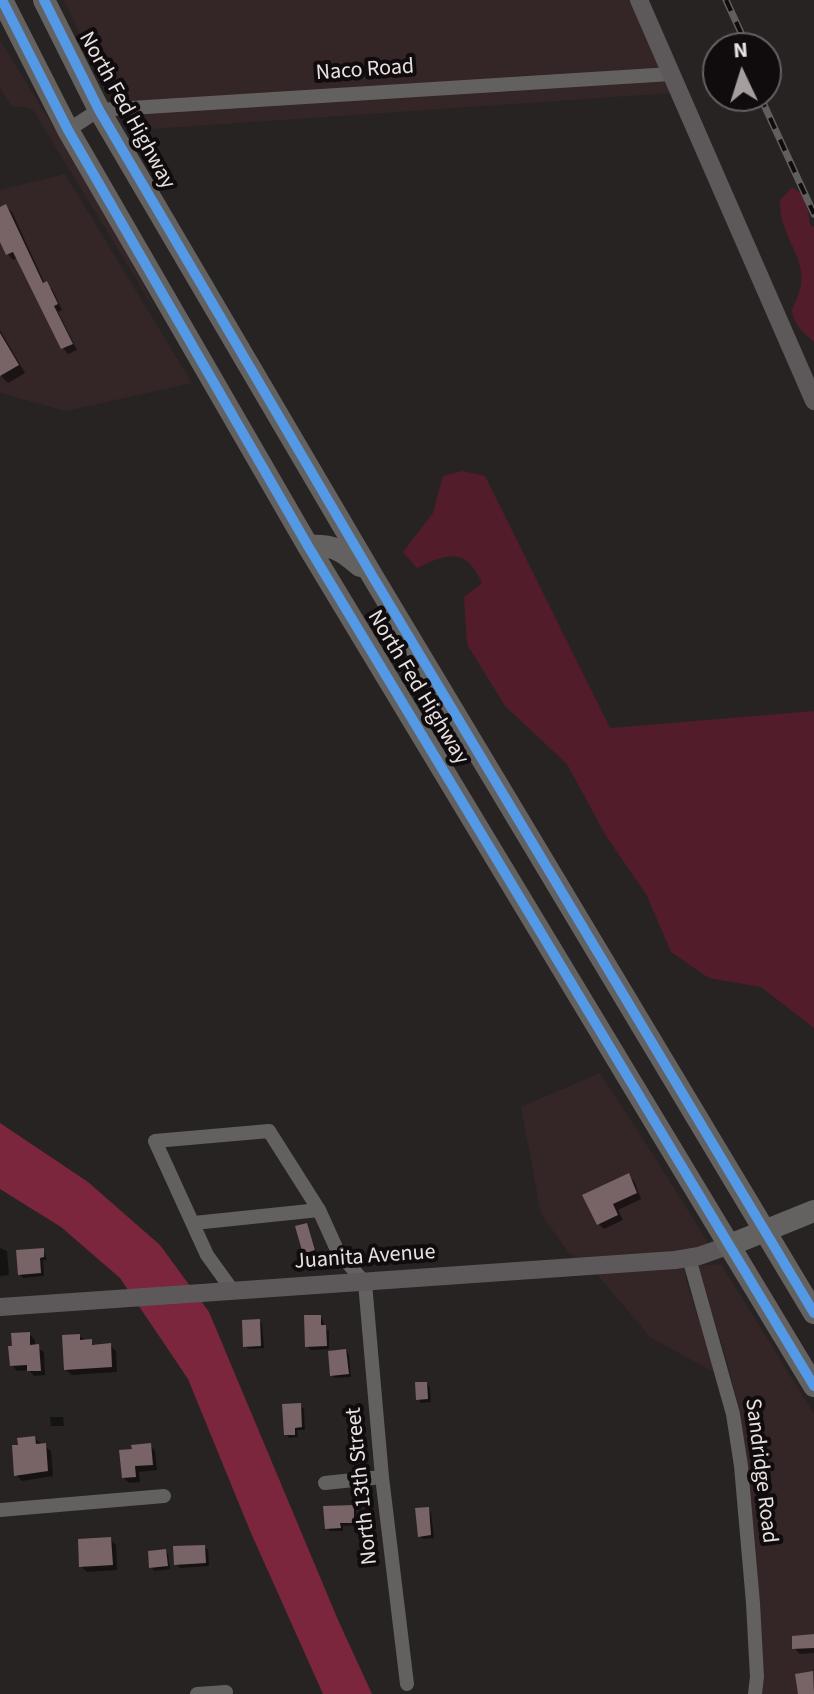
<!DOCTYPE html>
<html>
<head>
<meta charset="utf-8">
<style>
	body { margin:0 }
	#map { position:relative; width:814px; height:1694px; overflow:hidden; background:#282323; font-family:"Source Sans 3",sans-serif }
	canvas { display:block }
	.north { position:absolute; left:702px; top:32px; width:80px; height:80px; box-sizing:border-box; background:#100b0c; border:2px solid #666061; border-radius:50%; rotate:356deg; font-size:22px; font-weight:700; line-height:32px; text-align:center; color:#e8e0e1 }
	.north::after { content:''; display:block; margin:auto; width:28px; height:36px; background:#a59e9e; clip-path:polygon(50% 0,100% 100%,50% 72%,0 100%) }
</style>
</head>
<body>
<div id="map">
<canvas width="814" height="1694"></canvas>
<div class="north">N</div>
</div>
<script>
const c = document.querySelector('canvas').getContext('2d');
c.lineJoin = 'round';
function fill(path, color) { c.fillStyle = color; c.fill(path, 'evenodd'); }
function stroke(path, color, width, dash) { c.strokeStyle = color; c.lineWidth = width; c.lineCap = dash ? 'butt' : 'round'; c.setLineDash(dash || []); c.stroke(path); }
function write(font, color, halo, rows, align = 'center') {
  c.font = font + ' "Source Sans 3",sans-serif'; c.lineWidth = 8; c.setLineDash([]); c.textBaseline = 'middle'; c.strokeStyle = halo; c.fillStyle = color; for (const [text, x, y, turn = 0] of rows) {
    c.save(); c.translate(x, y); c.rotate((+turn || 0) * Math.PI / 180); c.textAlign = isNaN(turn) ? turn : align; if (halo) c.strokeText(text, 0, 0); c.fillText(text, 0, 0); c.restore();
  }
}
fill(new Path2D(`
	M64 0H632L672 93 137 130 82 39Z
	M0 40 90 186 162 321 33 110 26 107H12L0 88Z
	M65 174 192 383 66 411 0 393V190Z
	M600 1073 652 1153 712 1249 577 1259 569 1253 541 1214 521 1107Z
	M721 1264 814 1414V1694H762L764 1676 760 1602 747 1465 740 1413 728 1365 698 1266Z
	M684 1267 687 1283 717 1374 651 1338 596 1273Z`), '#342527');
fill(new Path2D(`
	M792 187 806 197 810 225 814 227V342C804 333 792 323 792 309 814 270 793 256 782 220 780 214 780 206 780 200Z
	M462 471 485 476 610 728 814 711V1028L761 987 709 978 671 952 646 894 606 836 567 764 505 706 467 644 464 597 482 583C466 547 448 553 417 568L403 552 433 513 443 476Z`), '#531c2a');
fill(new Path2D(`
	M0 1123 88 1182 160 1245 209 1312 338 1620 372 1694H323L251 1533 188 1379 120 1278 61 1227 0 1189Z`), '#7b263c');
fill(new Path2D(`
	M6 206 12 212 45 284 52 289 62 310 58 312 77 350 68 354 63 348 18 257 13 260 8 254 0 238V209Z
	M0 330 25 373 8 383 0 375Z
	M628 1175 634 1181 641 1199 618 1210 623 1220 604 1229 599 1224Z
	M307 1225 317 1253 308 1256 305 1253Z
	M0 1248 7 1251 9 1275 0 1276Z
	M43 1250 47 1260H43L44 1276 23 1278 20 1274Z
	M320 1317 323 1320 324 1327 329 1331V1349L311 1350 307 1346Z
	M259 1321 262 1324 264 1348 249 1349 245 1346Z
	M29 1334 35 1340V1346L44 1352 45 1375 34 1376 29 1370 17 1371 12 1365Z
	M79 1336 96 1346 110 1345 116 1351 117 1372 72 1375 66 1370Z
	M346 1351 349 1355 351 1377 335 1378 332 1375Z
	M427 1384 430 1387 431 1402 421 1403 418 1399Z
	M300 1406 304 1409 305 1430H297L298 1437 289 1438 286 1434Z
	M50 1417H63L64 1426H51Z
	M34 1438 51 1451 53 1476 22 1481 16 1475Z
	M150 1445 155 1451 157 1470 139 1472 140 1482 129 1483 124 1478Z
	M353 1507 356 1510 357 1525 343 1526V1531H330L327 1528Z
	M428 1509 431 1513 434 1538 423 1539 420 1536Z
	M110 1539 116 1545 117 1570 87 1572 81 1566Z
	M204 1547 208 1550 209 1566 180 1568 176 1564Z
	M165 1551 168 1554 170 1569 155 1571 151 1567Z
	M814 1636V1653L800 1654 794 1648Z`), '#0007');
fill(new Path2D(`
	M6 204 43 283 47 281 58 304 54 306 73 344 61 349 13 252 6 255 0 242V207Z
	M0 333 19 365 0 376Z
	M629 1173 637 1193 613 1204 618 1215 597 1225 582 1195Z
	M307 1223 315 1250 303 1254 295 1226Z
	M44 1248V1257L40 1258 41 1273 18 1275 16 1250Z
	M304 1315H321V1325H326L327 1346 305 1347Z
	M260 1319 261 1346 243 1347 242 1320Z
	M30 1332V1345L39 1344 41 1371H27V1365L10 1366 8 1346H12L11 1333Z
	M80 1334V1340L92 1339V1345L111 1343 112 1367 64 1370 62 1335Z
	M346 1349 349 1374 330 1376 328 1351Z
	M415 1382H427L428 1399 416 1400Z
	M301 1403 302 1427 295 1428V1435H284L282 1404Z
	M35 1436 36 1444 46 1443 48 1471 14 1476 12 1445H18L17 1438Z
	M151 1443 153 1465 135 1466 136 1477 122 1478 119 1450 132 1449 131 1445Z
	M354 1505V1523H340L341 1528 325 1529 323 1506Z
	M429 1507 431 1535 418 1537 415 1508Z
	M111 1537 113 1565 79 1567 78 1539Z
	M205 1545 206 1563 174 1565 173 1546Z
	M166 1549 168 1566 149 1568 148 1551Z
	M814 1634V1648L792 1649V1636Z
	M813 1671 814 1694H798L795 1674Z`), '#786367');
stroke(new Path2D(`
	M68 130 99 110 671 74
	M194 1223 319 1210
	M689 1258 733 1414 741 1466 753 1603 757 1677 755 1694
	M233 1291 207 1255 155 1141 269 1131 319 1210 338 1252 365 1283 382 1477 407 1684
	M325 1483 382 1477
	M0 1510 164 1496
	M197 1694 226 1692`), '#636060', 14);
stroke(new Path2D(`
	M639 0 814 401
	M0 1307 675 1260 699 1256 730 1245`), '#5d595a', 18);
stroke(new Path2D(`
	M2 0 68 130 308 546 814 1386
	M44 0 99 110 373 577 814 1313
	M308 546C332 544 342 550 360 566
	M730 1245 814 1211`), '#646161', 22);
const rail = new Path2D(`
	M726 0 748 48
	M760 96 814 214`);
stroke(rail, '#615e5e', 7);
stroke(rail, '#100b0c', 4, [12]);
stroke(new Path2D(`
	M2 0 68 130 308 546 814 1386
	M44 0 99 110 373 577 814 1313`), '#5399e6', 10);
write('22px', '#e8e0e1', '#100b0c', [
	["Naco Road",365,71,-4],
	["North Fed Highway",126,111,61],
	["North Fed Highway",417,688,59],
	["Juanita Avenue",365,1258,-4],
	["Sandridge Road",760,1471,83],
	["North 13th Street",363,1486,-96]
]);
</script>
</body>
</html>
